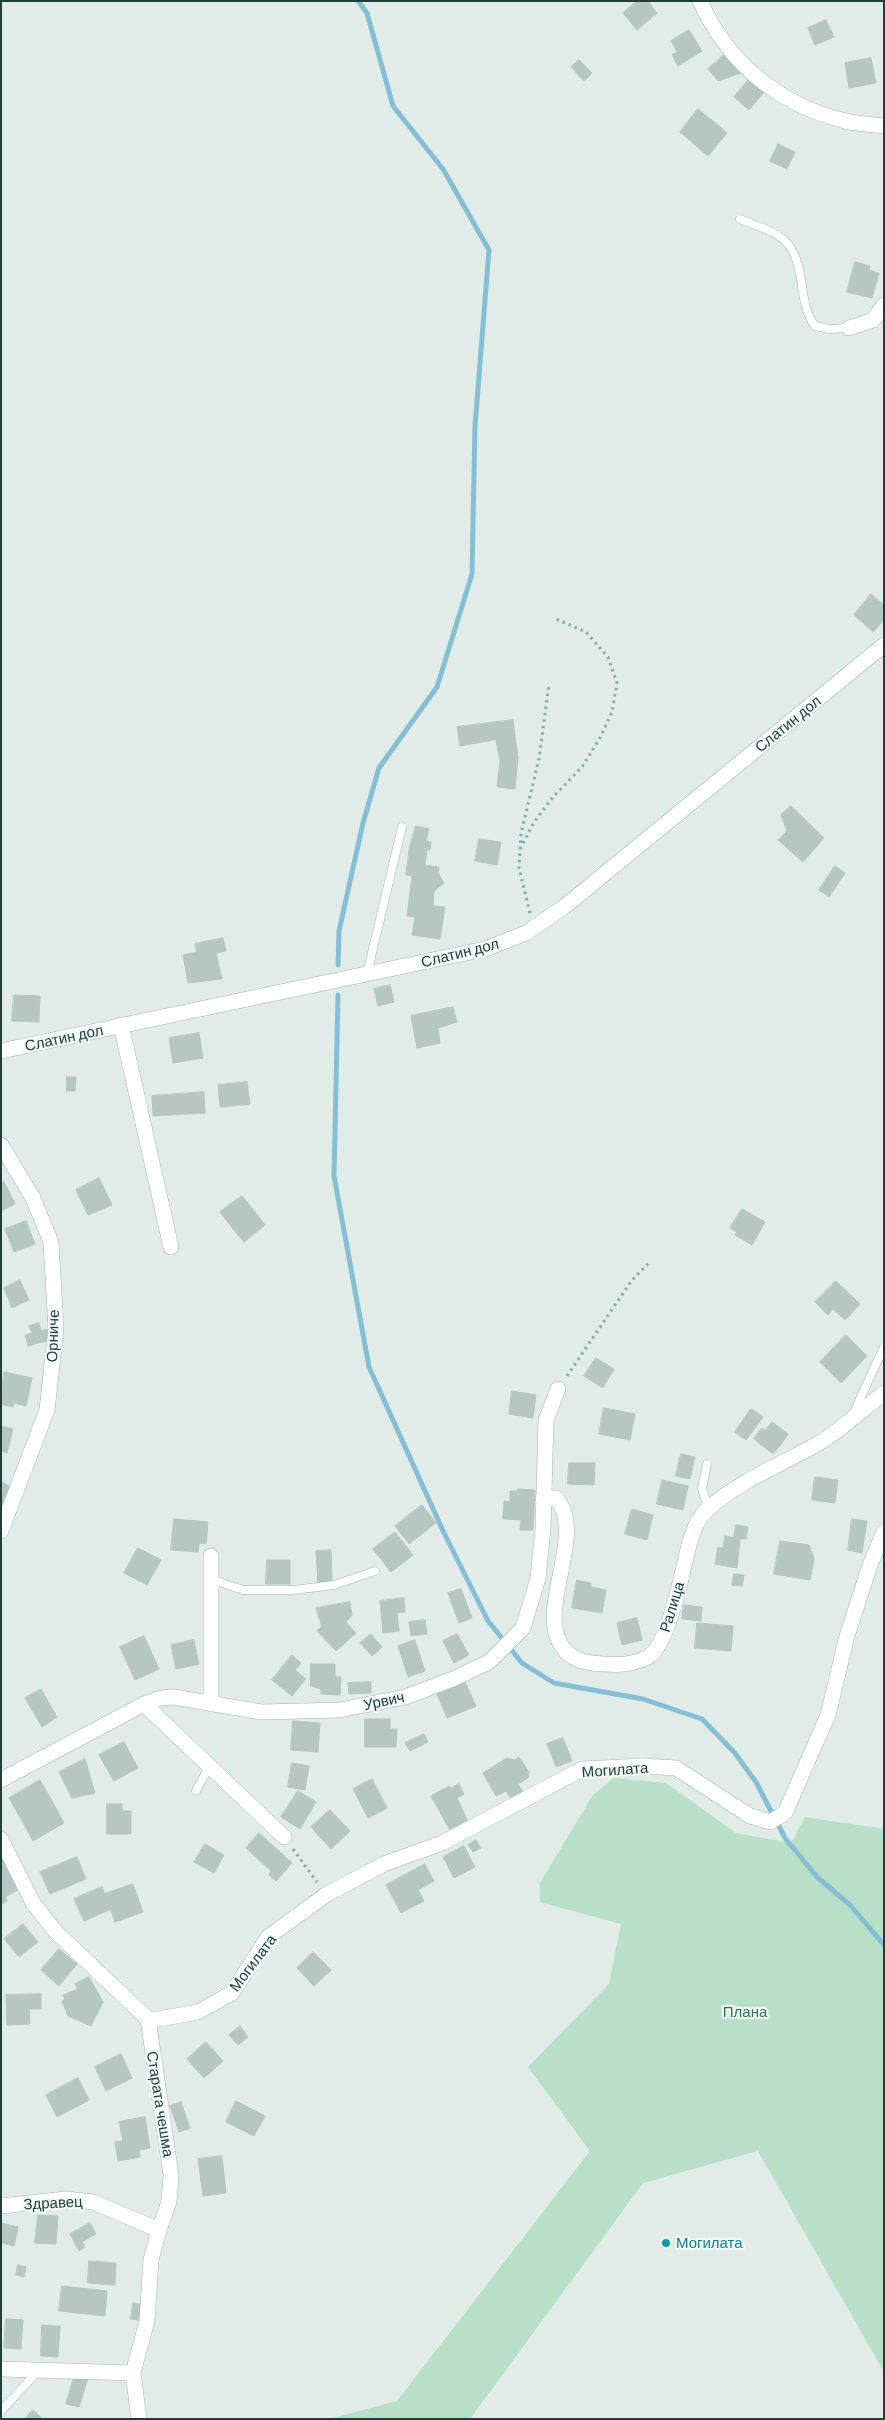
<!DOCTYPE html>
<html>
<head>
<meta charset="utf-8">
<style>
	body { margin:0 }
	#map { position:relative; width:885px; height:2420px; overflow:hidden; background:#e1ece8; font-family:Barlow,sans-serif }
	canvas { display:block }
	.frame { position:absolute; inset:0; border:2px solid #203e39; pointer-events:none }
</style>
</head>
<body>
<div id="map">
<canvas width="885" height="2420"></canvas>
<div class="frame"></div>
</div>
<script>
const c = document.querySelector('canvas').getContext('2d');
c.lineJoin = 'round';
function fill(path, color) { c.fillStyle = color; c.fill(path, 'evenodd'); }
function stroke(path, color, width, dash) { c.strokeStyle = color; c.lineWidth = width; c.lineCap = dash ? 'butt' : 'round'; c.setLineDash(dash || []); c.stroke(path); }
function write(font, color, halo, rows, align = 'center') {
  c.font = font + ' Barlow,sans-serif'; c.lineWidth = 4.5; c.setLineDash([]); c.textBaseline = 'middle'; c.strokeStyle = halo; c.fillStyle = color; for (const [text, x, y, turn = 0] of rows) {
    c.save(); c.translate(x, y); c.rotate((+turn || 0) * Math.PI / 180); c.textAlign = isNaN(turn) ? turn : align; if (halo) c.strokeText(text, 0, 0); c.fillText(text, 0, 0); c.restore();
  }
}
fill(new Path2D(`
	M614 1778 666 1783 736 1833 791 1843 805 1817 884 1829V2372L758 2151 643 2183 470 2419H329L397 2401 590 2151 528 2067 609 1984 621 1924 540 1902V1883L593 1795Z`), '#b8dfc7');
stroke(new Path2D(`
	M338 965 339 931 363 823 379 768 437 687 472 574 475 426 489 250 443 169 393 106 367 13 358 1
	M338 995 334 1176 369 1367 444 1533 488 1621 522 1663 554 1683 643 1699 702 1719 734 1752 756 1782 785 1838 817 1877 850 1905 884 1945`), '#86bfd4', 5);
const building = new Path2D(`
	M637 1H648L657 13 637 30 623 13Z
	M826 20 834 37 815 45 808 28Z
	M689 30 702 51 678 66 672 55 677 52 671 41Z
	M724 55 741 73 718 81 708 69Z
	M871 58 876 83 849 88 845 63Z
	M579 60 592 73 584 81 571 67Z
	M749 79 765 91 749 110 734 97Z
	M698 109 713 121 694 144 680 132Z
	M713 121 727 133 708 156 694 144Z
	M778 144 795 152 787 169 770 161Z
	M855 262 870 266 869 270 879 273 872 298 847 292Z
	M871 594 884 605V620L873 632 854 615Z
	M513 720 515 736 460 746 457 727Z
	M515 736 518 758 500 761 496 740Z
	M518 758 515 789 497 787 500 761Z
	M791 806 824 838 803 862 778 840 787 831 781 815Z
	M416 826 429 829 426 841 431 842 430 850 410 846Z
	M479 839 501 842 497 865 475 861Z
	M410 846 427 848 425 865 439 867 438 873 444 883 434 891 433 906 445 907 440 939 412 935 415 917 407 916 412 876 406 875Z
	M835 866 845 873 829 897 819 890Z
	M223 938 226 951 216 953 222 979 188 983 183 955 197 952 195 944Z
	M390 985 394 1002 378 1006 374 989Z
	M14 995 40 996 39 1022 12 1021Z
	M453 1007 457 1022 438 1028 440 1043 417 1048 411 1016Z
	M199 1033 203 1058 173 1063 169 1038Z
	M67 1077H76L75 1091H67Z
	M247 1082 250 1104 220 1107 218 1085Z
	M204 1092 205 1113 153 1116 152 1096Z
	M99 1178 112 1205 88 1215 76 1190Z
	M4 1182 15 1204 1 1211V1183Z
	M242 1196 255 1212 233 1229 220 1212Z
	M742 1209 765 1222 752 1245 735 1235 737 1232 730 1228Z
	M255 1212 265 1225 244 1242 233 1229Z
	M26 1221 35 1244 14 1252 5 1229Z
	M20 1280 29 1300 12 1308 4 1288Z
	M836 1281 860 1304 845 1320 833 1309 828 1315 815 1302Z
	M39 1323 41 1331 48 1329 50 1340 28 1346 25 1335 32 1333 29 1326Z
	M846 1335 867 1356 841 1383 820 1362Z
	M596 1358 614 1369 603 1388 584 1376Z
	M4 1372 32 1378 26 1406 14 1403 13 1407 1 1404Z
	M512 1391 536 1395 533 1418 509 1414Z
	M604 1408 635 1414 630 1440 599 1434Z
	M751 1409 763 1417 746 1440 735 1432Z
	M772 1422 788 1434 782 1443 766 1430Z
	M1 1426 13 1429 7 1453 1 1451Z
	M762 1428 782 1443 773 1454 754 1439Z
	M681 1454 695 1457 690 1479 676 1476Z
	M569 1463H595L594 1485 568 1484Z
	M815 1477 838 1480 835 1503 812 1500Z
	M662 1480 688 1486 683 1510 657 1504Z
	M1 1481 12 1488 1 1506Z
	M518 1489 535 1490 533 1530H520L521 1520 503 1519 504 1501 510 1502V1491H518Z
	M422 1505 436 1523 409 1544 395 1526Z
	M632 1509 653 1515 647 1540 625 1534Z
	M174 1519 208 1522 206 1544 199 1543 198 1552 171 1550Z
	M852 1519 867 1521 862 1553 848 1550Z
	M736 1525 748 1527 746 1539 734 1538Z
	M395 1532 413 1555 391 1572 373 1549Z
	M725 1536 740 1539 737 1568 715 1564 718 1547 723 1548Z
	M780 1541 809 1545 814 1559 810 1580 774 1574Z
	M138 1548 161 1560 147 1585 124 1573Z
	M331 1550 332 1583 318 1584 316 1551Z
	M267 1560H290V1584H266Z
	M734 1574 744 1575 742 1586 732 1585Z
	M577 1580 591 1583V1587L606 1590 602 1613 572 1608Z
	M461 1589 472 1618 459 1623 448 1593Z
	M404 1598 405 1612 397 1613 399 1631 383 1633 380 1601Z
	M350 1602 352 1615 346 1622 342 1618 331 1629 325 1623 322 1627 316 1608Z
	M684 1605 702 1607 701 1621 682 1619Z
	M342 1618 356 1633 336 1651 317 1631 325 1623 331 1629Z
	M637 1618 642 1640 622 1645 617 1623Z
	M425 1620 427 1634 411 1636 409 1622Z
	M697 1623 733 1626 731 1651 695 1648Z
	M371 1634 382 1647 372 1656 360 1643Z
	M457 1634 469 1655 454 1663 443 1641Z
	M144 1636 159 1669 135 1680 120 1647Z
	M194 1640 199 1664 176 1669 171 1645Z
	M415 1640 425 1671 408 1677 398 1646Z
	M292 1655 301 1663 295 1670 306 1679 292 1696 272 1680Z
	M311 1664H335V1677H341L340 1695 321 1694V1689L311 1686Z
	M371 1682V1693L349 1694 348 1683Z
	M465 1682 476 1706 447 1718 437 1694Z
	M41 1689 57 1717 42 1727 25 1698Z
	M365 1719H390V1729H397L396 1747H365Z
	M293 1721 320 1723 318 1752 291 1750Z
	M424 1734 428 1742 410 1751 405 1743Z
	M563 1738 572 1761 556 1767 547 1744Z
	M124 1742 138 1768 114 1781 99 1755Z
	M519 1757 529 1772 528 1778 518 1784 523 1792 512 1800 506 1791 496 1796 483 1773 507 1758 514 1760Z
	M85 1759 95 1793 72 1798 59 1772Z
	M292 1763 309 1766 305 1790 288 1787Z
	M372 1779 387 1808 368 1818 353 1789Z
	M40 1780 52 1801 21 1819 9 1798Z
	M459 1784 464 1794 457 1798 468 1822 451 1832 431 1796 449 1786 451 1788Z
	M298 1791 316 1802 300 1829 281 1817Z
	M52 1801 64 1823 33 1841 21 1819Z
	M107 1804H122V1811H131V1834H107Z
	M330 1810 350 1831 331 1849 311 1827Z
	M259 1833 292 1863 276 1881 269 1875 271 1871 246 1848Z
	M476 1840 481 1848 473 1852 468 1845Z
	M205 1844 224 1855 214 1873 194 1862Z
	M464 1846 475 1867 454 1878 443 1857Z
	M77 1857 86 1879 50 1894 40 1872Z
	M2 1858 19 1889 5 1897 7 1901 1 1904Z
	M425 1864 434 1881 418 1890 424 1901 401 1913 386 1885Z
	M133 1884 143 1912 115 1922 105 1894Z
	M102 1887 111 1909 84 1921 74 1899Z
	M23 1924 38 1942 19 1957 4 1939Z
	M59 1949 77 1964 59 1986 41 1970Z
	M313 1952 331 1970 314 1986 297 1968Z
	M89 1977 103 2002 91 2026 68 2016 62 2001 65 2000 63 1995 78 1989 75 1984Z
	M41 1994V2009H29L30 2024 7 2025 6 1995Z
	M240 2026 248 2037 238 2045 229 2035Z
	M206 2042 223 2061 204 2078 187 2059Z
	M121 2054 132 2078 106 2091 95 2067Z
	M78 2078 89 2100 57 2117 46 2095Z
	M236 2101 265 2116 254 2136 226 2122Z
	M181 2102 190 2128 179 2132 170 2106Z
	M145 2117 150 2148 139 2150 140 2157 118 2161 115 2142 123 2141 119 2122Z
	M222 2156 226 2193 203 2196 198 2159Z
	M38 2215 58 2216 56 2244 35 2243Z
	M1 2223 18 2227 14 2246 2 2243 1 2245Z
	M90 2223 96 2234 82 2242 85 2247 79 2251 70 2234Z
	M89 2261 116 2263 115 2285 88 2283Z
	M18 2265 26 2267 24 2277 16 2275Z
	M62 2286 107 2291 105 2316 59 2311Z
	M133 2303 147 2305 145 2321 131 2319Z
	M6 2319 23 2320 21 2349 4 2348Z
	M42 2325 60 2326 58 2357 41 2356Z
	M75 2374 88 2378 79 2407 66 2404Z
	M33 2410 43 2419H25Z`);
fill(building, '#b6c7c2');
stroke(building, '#b3c6c0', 1);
const lane = new Path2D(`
	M740 219C753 225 772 230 783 239 808 261 796 301 815 326L829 329 849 328
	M367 974 402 827
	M853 1414 884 1347
	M707 1464 702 1488 708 1508
	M211 1579 243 1590H293L334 1585 375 1571
	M196 1791 210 1765
	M1 2411 38 2371`);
const street = new Path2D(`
	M700 1C727 61 777 104 842 120 855 124 870 124 884 126
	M849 328 873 320 884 305
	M121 1025 171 1247
	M1 1051 485 949 526 933 564 907 884 645
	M1 1145 33 1198 51 1242 56 1329 47 1410 1 1531
	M543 1498H556C587 1533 537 1607 561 1645 570 1661 587 1663 603 1664 619 1665 633 1665 648 1657 667 1647 682 1576 687 1553 691 1537 696 1518 710 1507 743 1479 784 1463 821 1442 843 1428 863 1409 884 1393
	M144 1704 284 1837
	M211 1704V1556
	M1 1780 144 1704 161 1698 174 1697 261 1712 340 1710 405 1697 453 1679 489 1662 523 1628 538 1578 543 1529 546 1420 558 1389
	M1 1839 33 1903 56 1932 148 2019 171 2175 169 2202 159 2230 151 2260 147 2321 133 2373 139 2419
	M148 2019H159L198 2012 232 1993 268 1937 327 1894 384 1864 442 1843 582 1769 642 1766 676 1768 750 1816 770 1822 785 1813 828 1715 847 1636 870 1565 884 1532
	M1 2206 66 2199 93 2202 159 2230
	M1 2369 133 2373`);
stroke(lane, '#a3b4b0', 9);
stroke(street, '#a3b4b0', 16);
stroke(new Path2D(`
	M520 849 534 822 553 797 582 767 600 738 612 712 617 683 608 657 586 632 556 619
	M530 913 519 868 521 833 539 759 549 684
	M567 1376 632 1280 651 1261
	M293 1849 317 1882`), '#7fb1a8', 3, [2.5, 4]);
stroke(lane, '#fff', 8);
stroke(street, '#fff', 15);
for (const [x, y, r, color] of [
	[666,2243,5,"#0f9aa8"]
]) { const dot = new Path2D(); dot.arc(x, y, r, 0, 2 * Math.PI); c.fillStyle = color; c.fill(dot); stroke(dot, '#f1f9f6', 2); }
write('15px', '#203e39', '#f1f9f6', [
	["Слатин дол",788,724,-39],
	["Слатин дол",460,953,-14],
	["Слатин дол",64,1038,-12],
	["Орниче",53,1336,-88],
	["Ралица",672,1607,-73],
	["Урвич",384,1701,-12],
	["Могилата",615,1770,-4],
	["Могилата",253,1963,-53],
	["Старата чешма",160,2104,81],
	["Здравец",53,2203,-3]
]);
write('15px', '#287750', '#f1f9f6', [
	["Плана",745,2012]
]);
write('15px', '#0d838f', '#f1f9f6', [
	["Могилата",676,2243]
], 'left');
</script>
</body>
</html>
